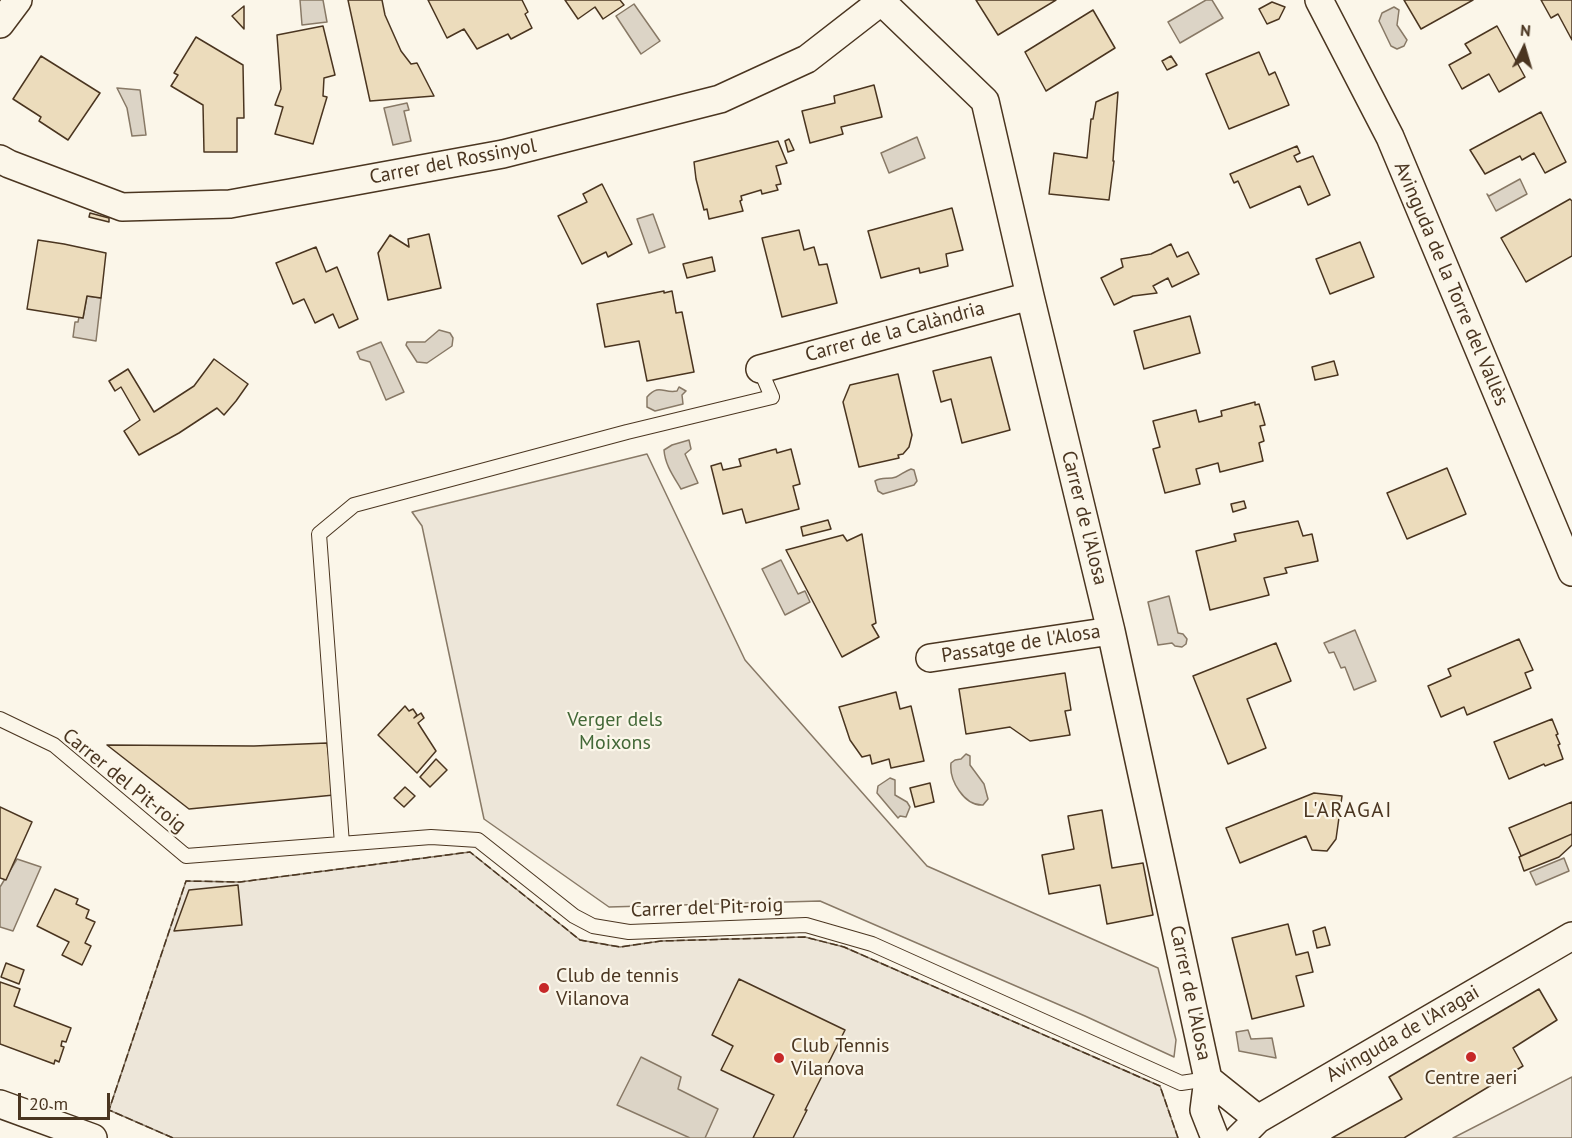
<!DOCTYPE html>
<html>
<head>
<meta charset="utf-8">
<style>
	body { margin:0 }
	#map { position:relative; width:1572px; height:1138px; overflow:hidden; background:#fbf6e9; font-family:"PT Sans",sans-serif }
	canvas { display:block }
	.north { position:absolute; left:1494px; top:18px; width:60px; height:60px; -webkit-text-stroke:4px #fbf6e9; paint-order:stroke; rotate:5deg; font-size:16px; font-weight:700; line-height:24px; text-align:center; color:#4a3520 }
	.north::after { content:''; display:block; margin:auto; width:21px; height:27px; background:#4a3520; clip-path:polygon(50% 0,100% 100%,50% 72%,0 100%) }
	.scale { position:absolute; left:18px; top:1093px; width:92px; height:27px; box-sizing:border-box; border:3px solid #4a3520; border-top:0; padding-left:8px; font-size:18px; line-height:21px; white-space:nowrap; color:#4a3520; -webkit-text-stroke:4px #fbf6e9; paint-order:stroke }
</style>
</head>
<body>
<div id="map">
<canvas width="1572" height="1138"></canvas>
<div class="north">N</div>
<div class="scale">20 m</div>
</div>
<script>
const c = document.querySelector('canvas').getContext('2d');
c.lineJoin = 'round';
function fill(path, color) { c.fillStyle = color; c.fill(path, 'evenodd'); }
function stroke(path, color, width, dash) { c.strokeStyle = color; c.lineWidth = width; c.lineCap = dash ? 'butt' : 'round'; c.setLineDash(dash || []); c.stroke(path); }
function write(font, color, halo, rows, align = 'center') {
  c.font = font + ' "PT Sans",sans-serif'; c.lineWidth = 4.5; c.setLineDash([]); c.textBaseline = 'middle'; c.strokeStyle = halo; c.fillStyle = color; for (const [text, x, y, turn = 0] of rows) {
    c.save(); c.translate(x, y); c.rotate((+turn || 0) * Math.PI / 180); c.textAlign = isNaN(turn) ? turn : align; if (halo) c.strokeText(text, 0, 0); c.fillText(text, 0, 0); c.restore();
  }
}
const green = new Path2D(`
	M647 454 745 660 927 866 1158 968 1176 1040 1174 1057 1085 1016 820 901 609 907 484 819 422 526 412 512Z
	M470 852 580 940 620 947 661 941 805 937 844 947 1160 1086 1178 1138H173L109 1110 186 881 240 882Z
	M1572 1077V1138H1453Z`);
fill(green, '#ede6d9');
stroke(green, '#887966', 1.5);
const water = new Path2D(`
	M300 0H323L327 22 302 25Z
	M1206 0H1212L1223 18 1180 43 1168 22Z
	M634 4 660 41 641 54 616 16Z
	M1394 7 1399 10 1397 25 1407 40 1404 46 1397 49 1391 46 1379 21 1382 13Z
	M117 88 140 90 146 135 132 136 127 108Z
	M407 103 409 110 404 111 411 141 393 145 384 108Z
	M917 137 925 158 889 173 881 153Z
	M1520 179 1527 194 1496 211 1487 194 1489 196Z
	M653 214 665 247 649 253 637 219Z
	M87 296 101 298 96 341 73 337 75 322H78L79 317 83 318Z
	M439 330 450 333 453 338 452 346 427 363 417 362 406 345 407 342H425Z
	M381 342 404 392 386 400 370 362 360 359 357 352Z
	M679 387 686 391 682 395 683 404 655 411 647 407V397C659 383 664 394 677 391Z
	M689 440 691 449 685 454 698 483 681 489C674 477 665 465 664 450L672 445Z
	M911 469 914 470 917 481 914 485 883 494 878 491 875 481C883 476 888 480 896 477 901 475 905 471 911 469Z
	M781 560 798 594 805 591 810 602 785 615 762 569Z
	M1169 596 1178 633 1183 634 1187 639 1186 644 1182 647 1175 646 1172 643 1158 645 1148 602Z
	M1355 630 1376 681 1354 690 1345 667 1341 668 1334 652 1329 653 1324 643Z
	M966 754 970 756V765L984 784 988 799 983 805C964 806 949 780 951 763L955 760 961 759Z
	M890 778 895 780V795L907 802 910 807 906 817 900 816 898 818 877 793 878 786Z
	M1564 858 1569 871 1536 885 1530 872Z
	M17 859 41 867 13 931 0 927V887Z
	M1248 1030 1251 1039 1272 1038 1276 1058 1239 1051 1236 1032Z
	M641 1057 681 1077 678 1089 718 1109 705 1138H690L617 1105Z`);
fill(water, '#dcd4c6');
stroke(water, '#887966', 1.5);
const building = new Path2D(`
	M348 0H382L385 15 401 51 411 64 417 63 434 96 370 101Z
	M428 0H522L528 12 525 14 532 28 511 39 508 34 477 49 464 29 447 38Z
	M565 0H620L624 5 603 19 595 7 578 19Z
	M976 0H1056L998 35Z
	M1404 0H1473L1421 29Z
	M1541 0H1572V40L1558 14 1551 18Z
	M1272 2 1285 7 1279 19 1267 24 1259 9Z
	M244 6V29L232 16Z
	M1093 10 1115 48 1046 91 1025 52Z
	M323 26 335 75 324 78 323 96 327 97 313 144 275 134 283 107 275 105 281 89 277 35Z
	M1497 26 1525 77 1499 92 1489 74 1462 89 1449 65 1471 53 1465 44Z
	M196 37 243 65 244 118H237V152H204L203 105 171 86 178 75 174 73Z
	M1259 52 1269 75 1275 72 1289 105 1229 129 1206 74Z
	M41 56 100 93 68 140 39 121 41 117 13 99Z
	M1171 56 1177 65 1167 70 1162 61Z
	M874 85 882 117 841 127 843 134 810 143 802 111 835 103 834 96Z
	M1118 92 1113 161H1114L1109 200 1049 194 1054 153 1087 158 1091 119H1093L1096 102Z
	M1541 112 1566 162 1545 173 1534 153 1522 160 1520 156 1485 174 1470 150Z
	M789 139 794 150 788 152 785 141Z
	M778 141 787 163 776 166 781 184 776 185 778 190 762 194 761 190 741 196 742 200 740 201 743 211 709 219 707 209 704 210 696 179 694 162Z
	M1297 146 1300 153 1294 156 1297 162 1313 156 1330 195 1308 205 1300 186 1250 208 1238 181 1234 183 1230 174Z
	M602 184 632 244 608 257 606 252 582 264 558 216 587 202 583 194Z
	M1570 199 1572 201V256L1526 282 1501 238Z
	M952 208 963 250 946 254 948 266 920 273 919 268 881 278 868 231Z
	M90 213 109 218V222L89 217Z
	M799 230 804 250 814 247 819 265 827 264 837 303 782 317 762 238Z
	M429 234 441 288 388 300 378 253 390 235 409 247 408 239Z
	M38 240 64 244 106 253 101 298 87 296 83 318 27 309Z
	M1360 242 1374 277 1330 294 1316 259Z
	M1171 244 1177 257 1188 252 1199 274 1172 287 1168 278 1153 286 1157 293 1133 296 1114 305 1101 278 1123 267 1121 259 1151 254Z
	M316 247 326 272 337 267 358 319 339 328 333 314 315 323 304 299 293 304 276 263Z
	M712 257 715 271 687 278 683 264Z
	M664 291V293L672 291 676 313 682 312 694 372 647 381 639 341 605 347 597 304Z
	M1190 316 1200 353 1144 369 1134 331Z
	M991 357 1010 430 962 443 951 399 941 402 933 371Z
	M214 359 248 384 236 401 224 415 217 408 179 433 139 455 124 431 140 420 121 387 115 391 109 381 128 369 154 412 194 386Z
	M1334 361 1338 375 1315 380 1312 367Z
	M898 374 912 435 909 447 903 454 898 455 899 458 859 467 843 402 850 385Z
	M1255 402V405L1259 404 1265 425 1260 426 1264 441 1259 443 1263 461 1220 472 1218 463 1196 469 1200 484 1165 493 1153 449 1160 447 1153 421 1196 410 1199 422 1222 416 1221 411Z
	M776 449 777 453 791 449 800 484 793 486 799 509 746 523 742 509 723 514 711 466 721 463 723 470 741 466 739 459Z
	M1447 468 1466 514 1407 539 1387 493Z
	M1244 501 1246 508 1233 512 1231 504Z
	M828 520 831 529 803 536 801 527Z
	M1298 521 1303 536 1312 534 1318 561 1285 568 1287 573 1264 578 1269 595 1210 610 1196 551 1236 541 1234 534Z
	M862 534 876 623 872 625 879 637 842 657 786 550 843 535 847 541Z
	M1519 639 1533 670 1525 673 1531 688 1467 715 1464 707 1441 717 1428 686 1451 676 1448 669Z
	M1276 643 1291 681 1247 699 1266 748 1228 764 1193 676Z
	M1065 673 1071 710 1065 711 1070 735 1030 741 1010 727 966 734 959 689Z
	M896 692 900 709 911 706 924 761 891 768 889 759 872 764 870 755 862 757 850 740 839 707Z
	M405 706 409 711 413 709 417 715 414 718 421 713 424 718 418 723 436 751 417 773 378 735Z
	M1552 719 1558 734 1556 735 1560 744 1558 745 1563 759 1545 766 1544 764 1509 779 1494 742Z
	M327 743 334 795 189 809 107 745 254 746Z
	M436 759 447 770 430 787 420 777Z
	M930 783 934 802 915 807 910 788Z
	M405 787 415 796 404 807 394 798Z
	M1314 793 1342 796 1336 839 1327 851 1312 850 1306 836 1240 863 1226 828Z
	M1572 802V834L1521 856 1509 828Z
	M0 807 32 822 6 880 0 878Z
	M1102 810 1112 868 1143 863 1153 915 1107 924 1100 885 1049 894 1042 855 1074 849 1068 816Z
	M1572 834V845L1559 857 1524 871 1519 857Z
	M238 885 242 925 174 931 189 890Z
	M55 889 78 899 76 904 89 910 86 918 95 922 85 943 91 946 82 965 62 955 69 942 37 926Z
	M1288 924 1296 955 1308 952 1313 972 1296 976 1304 1006 1252 1019 1232 938Z
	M1325 927 1330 945 1317 948 1313 931Z
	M6 963 24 970 19 984 1 977Z
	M739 979 845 1030 805 1110H807L793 1138H753L774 1095 721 1070 733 1046 712 1035Z
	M0 982 20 989 14 1006 71 1028 66 1042 62 1041 61 1046 64 1047 59 1062 55 1060 54 1064 0 1044Z
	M1539 989 1557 1020 1513 1048 1523 1066 1404 1138H1332L1402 1099 1389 1077Z`);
fill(building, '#ecdcbc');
stroke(building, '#4a3520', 1.5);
const service = new Path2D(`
	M0 719 54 745 186 856 431 837 478 840 574 916 593 926 629 932 806 925 872 944 1181 1083 1208 1079
	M342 844 319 534 354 505 627 432 772 397 760 369`);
const minor = new Path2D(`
	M880 0 985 101 1030 296 1111 631 1208 1079 1204 1110 1215 1138
	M1319 0 1390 137 1572 572
	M0 24 18 0
	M0 159 9 164 122 207 230 204 503 154 720 99 807 59 883 0
	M760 369 1030 296
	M930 658 1111 631
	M1208 1079 1258 1119
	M0 1104 93 1138
	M1239 1138 1258 1119 1572 936`);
stroke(service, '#4a3520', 16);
stroke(minor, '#4a3520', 30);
stroke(service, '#fbf6e9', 14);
stroke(minor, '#fbf6e9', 27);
stroke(new Path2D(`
	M173 1138 109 1110 186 881 240 882 470 852 580 940 620 947 661 941 805 937 844 947 1160 1086 1178 1138`), '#4a3520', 1.5, [8, 3]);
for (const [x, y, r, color] of [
	[544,988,6,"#c62828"],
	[1471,1057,6,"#c62828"],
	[779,1058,6,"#c62828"]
]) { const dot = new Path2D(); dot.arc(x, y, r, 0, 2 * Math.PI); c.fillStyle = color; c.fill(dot); stroke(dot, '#fbf6e9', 2); }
write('20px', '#4a3520', '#fbf6e9', [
	["Carrer del Rossinyol",453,162,-11],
	["Avinguda de la Torre del Vallès",1451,284,67],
	["Carrer de la Calàndria",895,332,-15],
	["Carrer de l'Alosa",1084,518,76],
	["Passatge de l'Alosa",1021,644,-9],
	["Carrer del Pit-roig",124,781,39],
	["Carrer del Pit-roig",707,908,-2],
	["Carrer de l'Alosa",1190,993,78],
	["Avinguda de l'Aragai",1403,1034,-30]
]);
write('20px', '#436837', '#fbf6e9', [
	["Verger dels",615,720],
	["Moixons",615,743]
]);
write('20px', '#4a3520', '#fbf6e9', [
	["Club de tennis",556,976],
	["Vilanova",556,999],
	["Club Tennis",791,1046],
	["Vilanova",791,1069],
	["Centre aeri",1471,1078,"center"]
], 'left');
c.letterSpacing = '1.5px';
write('21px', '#4a3520', '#fbf6e9', [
	["L'ARAGAI",1348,811]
]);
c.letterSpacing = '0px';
</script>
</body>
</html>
